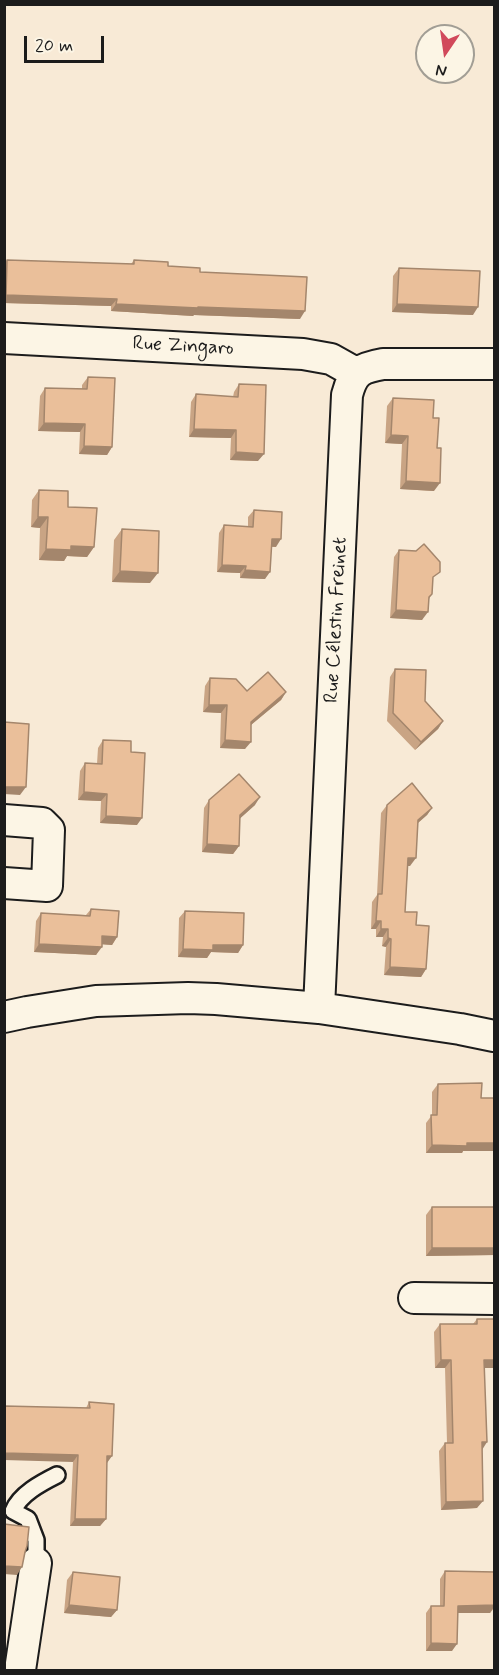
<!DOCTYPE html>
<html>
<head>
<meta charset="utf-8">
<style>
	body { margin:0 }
	#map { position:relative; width:499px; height:1675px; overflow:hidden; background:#f8ead6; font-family:Mynerve,sans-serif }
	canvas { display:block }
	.frame { position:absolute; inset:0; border:6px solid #1c1c1c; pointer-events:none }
	.north { position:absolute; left:415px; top:24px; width:60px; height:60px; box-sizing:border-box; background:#fcf5e5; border:2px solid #a29e95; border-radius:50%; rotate:193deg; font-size:16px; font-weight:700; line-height:24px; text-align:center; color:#1c1c1c }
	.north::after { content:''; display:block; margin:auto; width:21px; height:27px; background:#d1495b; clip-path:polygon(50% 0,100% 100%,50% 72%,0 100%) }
	.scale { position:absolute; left:24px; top:36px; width:80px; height:27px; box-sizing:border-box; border:3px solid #1c1c1c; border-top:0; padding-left:8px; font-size:18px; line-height:21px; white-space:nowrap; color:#1c1c1c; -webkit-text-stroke:4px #fcf5e5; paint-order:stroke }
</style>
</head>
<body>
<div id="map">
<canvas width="499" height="1675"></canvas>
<div class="frame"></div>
<div class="north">N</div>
<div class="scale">20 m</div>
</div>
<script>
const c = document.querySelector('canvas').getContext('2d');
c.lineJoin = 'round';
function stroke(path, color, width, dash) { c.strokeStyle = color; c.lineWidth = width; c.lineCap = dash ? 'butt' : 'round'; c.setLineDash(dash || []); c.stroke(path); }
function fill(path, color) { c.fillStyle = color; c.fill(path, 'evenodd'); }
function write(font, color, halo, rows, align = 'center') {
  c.font = font + ' Mynerve,sans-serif'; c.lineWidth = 4.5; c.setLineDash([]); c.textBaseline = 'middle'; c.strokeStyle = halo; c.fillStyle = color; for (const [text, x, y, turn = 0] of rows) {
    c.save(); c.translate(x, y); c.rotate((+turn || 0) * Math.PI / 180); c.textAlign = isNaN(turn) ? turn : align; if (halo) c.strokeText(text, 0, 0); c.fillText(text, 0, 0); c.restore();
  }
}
const service = new Path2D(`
	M36 1567V1540L28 1519 13 1511C20 1494 41 1483 57 1475`);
const minor = new Path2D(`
	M4 338 303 354 331 359 356 373
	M4 820 42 823 49 830 47 886 4 883
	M319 1008 347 395C353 372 360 368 383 364H494
	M4 1017 27 1012 96 1001 188 998 216 999 319 1008 460 1029 494 1036
	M414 1298 494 1299
	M20 1670 36 1563`);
stroke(service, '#1c1c1c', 20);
stroke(minor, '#1c1c1c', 34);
stroke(service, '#fcf5e5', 15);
stroke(minor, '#fcf5e5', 30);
fill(new Path2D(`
	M7 260 131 264 134 260 200 272 300 319 194 315 193 316 111 311V306L4 303V264Z
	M399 268 473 315 392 312 393 276Z
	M88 377 112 447 107 455 79 454 80 432 38 431 40 396 45 388 82 389V385Z
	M239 384 258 461 230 460 231 438 189 437 191 402 196 394 233 397 234 392Z
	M393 398 433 418 434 491 400 489 402 444 385 443 387 406Z
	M39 490 68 507 94 547 87 557 67 556 64 561 39 560 40 528 31 527 32 500Z
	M254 510 276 547H272L265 579 240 578V573L217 572 219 533 224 525 248 527V517Z
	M122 529 150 583 112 582 114 540Z
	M399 550 433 581 432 594 429 599 422 620 390 618 394 557Z
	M395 669 443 721 438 729 415 750 387 721 390 677Z
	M210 678 247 691 286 692 281 700 251 725 245 749 220 748 221 713 203 712 205 686Z
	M103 740 131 752 137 825 100 823 101 801 78 800 80 771 85 763 97 764 98 748Z
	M209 800 255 805 240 818 239 846 233 854 202 852 204 808Z
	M387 805 432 808 427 815 418 823 410 866H408L405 912 416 925 426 969 421 977 384 975 386 947 382 946 383 937H376V929H371L372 902 377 895 381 813Z
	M91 909 117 937 112 945 102 944 96 955 34 952 36 921 41 913 86 915Z
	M185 911 243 945 238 953 211 952 207 958 178 957 179 918Z
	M438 1084 463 1151 462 1153H426V1123L432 1115V1092Z
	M432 1207H495V1255L426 1256V1215Z
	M477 1319H495V1368H485L482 1449 477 1508 441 1510 439 1451 445 1443H447L445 1368H435L434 1332 440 1324H473Z
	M89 1402 107 1463 106 1519 100 1526H70L73 1462 86 1408Z
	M445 1571 495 1572V1607L490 1613H458L452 1651H426V1613L431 1606H440V1579Z
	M73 1572 117 1610 111 1617 64 1613 67 1580Z`), '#c9a484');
fill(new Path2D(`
	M6 295 117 299 111 306 4 303V297Z
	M116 304 305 311 300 319 194 315 193 316 111 311Z
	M397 304 478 307 473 315 392 312Z
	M44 423 85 424 80 432 38 431Z
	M194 429 236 430 231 438 189 437Z
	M391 435 408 436 402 444 385 443Z
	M84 446 112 447 107 455 79 454Z
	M236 452 264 454 258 461 230 460Z
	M406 481 440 483 434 491 400 489Z
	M38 517H48L40 528 31 527Z
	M272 539H281L276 547 267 546Z
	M71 546 94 547 87 557 67 556 64 561 39 560 46 549Z
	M222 565 246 566 240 573 217 572Z
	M245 570 270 572 265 579 240 578Z
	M120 571 158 573 150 583 112 582Z
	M396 610 428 612 422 620 390 618Z
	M286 692 281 700 246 729 251 722Z
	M209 705H227L221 713 203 712Z
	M443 721 438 729 415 750 421 742Z
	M225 740 251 742 245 749 220 748Z
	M4 787H26L20 795 4 794Z
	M84 792 107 794 101 801 78 800Z
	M260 797 255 805 235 823 240 815Z
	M432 808 427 815 412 828 418 820Z
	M106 816 142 818 137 825 100 823Z
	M207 844 239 846 233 854 202 852Z
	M408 858H416L410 866H403Z
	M376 921H381L376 929H371Z
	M381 929H388L383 937H376Z
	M102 936 117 937 112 945 97 944Z
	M388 938 391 939 386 947 382 946Z
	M39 944 102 947 96 955 34 952Z
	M213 945H243L238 953 211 952 207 958 178 957 183 949Z
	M390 967 426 969 421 977 384 975Z
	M467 1143H495V1151H463L462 1153H426L432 1145Z
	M432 1248H495V1255L426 1256Z
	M441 1360H451L445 1368H435Z
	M484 1360H495V1368H479Z
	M482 1442H487L482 1450Z
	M4 1453 78 1455 73 1462 4 1460Z
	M107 1456H112L107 1463Z
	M483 1501 477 1508 441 1510 446 1502Z
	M75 1519H106L100 1526H70Z
	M4 1566 22 1567 17 1575 4 1574Z
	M69 1605 117 1610 111 1617 64 1613Z
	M495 1605 490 1613H453L458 1606Z
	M431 1643 457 1644 452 1651H426Z`), '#a4866c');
const building = new Path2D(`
	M7 260 134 264V260L168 262V266L200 268V272L307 277 305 311 198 307V308L116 304 117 299 6 295Z
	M399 268 480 271 478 307 397 304Z
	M88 377 115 378 112 447 84 446 85 424 44 423 45 388 87 389Z
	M239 384 266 385 264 454 236 452V430L194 429 196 394 238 397Z
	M393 398 434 400 433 418H439L437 448H441L440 483 406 481 408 436 391 435Z
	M39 490 68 491V507L97 508 94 547 71 546V550L46 549 48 517H38Z
	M254 510 282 512 281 539H272L270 572 245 570 246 566 222 565 224 525 253 527Z
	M122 529 159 531 158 573 120 571Z
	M424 544 440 562V572L433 577 432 594 429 597 428 612 396 610 399 550 416 551Z
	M395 669 426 670 425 701 443 721 421 742 393 713Z
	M268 672 286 692 251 722V742L225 740 227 705H209L210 678 236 679 247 691Z
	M4 722 29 724 26 787H4Z
	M103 740 131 741V752L145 753 142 818 106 816 107 794 84 792 85 763 102 764Z
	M239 774 260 797 240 815 239 846 207 844 209 800Z
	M412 783 432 808 418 820 416 858H408L405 912H417L416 925 429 926 426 969 390 967 391 939 388 938V929H381V921H376L378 894H382L387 805Z
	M91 909 119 911 117 937 102 936V947L39 944 41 913 90 916Z
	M185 911 244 913 243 945H213V950L183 949Z
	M482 1083 481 1098H495V1143H467V1146L432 1145 431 1115H437L438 1084Z
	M432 1207H495V1248H432Z
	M477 1319H495V1360H484L487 1442H482L483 1501 446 1502 445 1443H453L451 1360H441L440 1324H477Z
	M89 1402 114 1404 112 1456H107L106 1519H75L78 1455 4 1453V1406L90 1408Z
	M4 1524 29 1527 27 1546 25 1552 22 1567 4 1566Z
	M445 1571 495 1572V1605L458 1606 457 1644 431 1643V1606H444Z
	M73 1572 120 1577 117 1610 69 1605Z`);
fill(building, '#eabf9a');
stroke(building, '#a4866c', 1.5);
write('20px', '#1c1c1c', '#fcf5e5', [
	["Rue Zingaro",183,347,3],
	["Rue Célestin Freinet",337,620,-87]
]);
</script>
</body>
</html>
